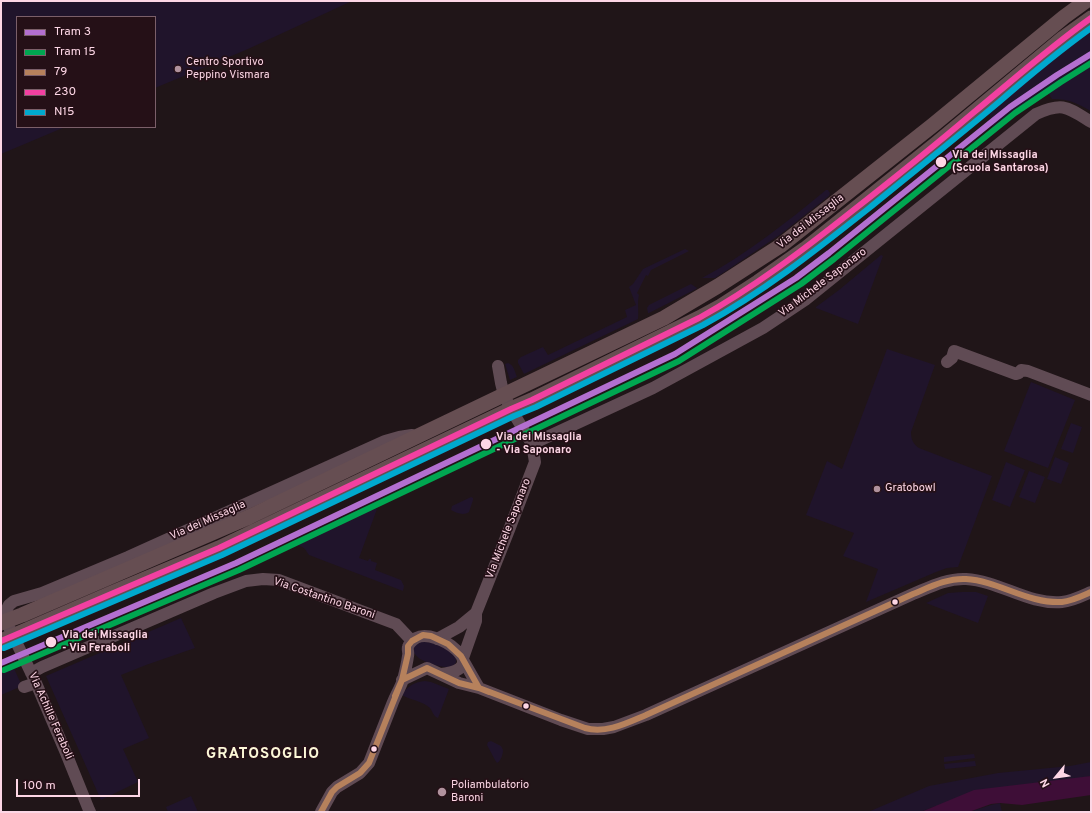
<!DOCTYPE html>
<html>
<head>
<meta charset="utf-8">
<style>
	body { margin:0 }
	#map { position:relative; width:1092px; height:813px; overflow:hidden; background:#201518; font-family:Overpass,sans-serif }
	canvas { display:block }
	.frame { position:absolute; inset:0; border:2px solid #fdd6e5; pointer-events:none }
	.legend { position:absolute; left:16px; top:16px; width:140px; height:112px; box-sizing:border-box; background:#251017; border:1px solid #7b5f69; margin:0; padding:5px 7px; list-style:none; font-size:12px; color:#fdd6e5 }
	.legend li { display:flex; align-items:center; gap:8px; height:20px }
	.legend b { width:20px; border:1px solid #7b5f69 }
	.north { position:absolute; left:1036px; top:757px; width:40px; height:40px; -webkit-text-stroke:3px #251017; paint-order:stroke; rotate:241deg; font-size:11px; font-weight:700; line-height:16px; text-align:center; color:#fdd6e5 }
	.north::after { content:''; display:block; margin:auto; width:14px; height:18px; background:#fdd6e5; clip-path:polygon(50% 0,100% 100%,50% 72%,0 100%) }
	.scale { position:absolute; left:16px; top:779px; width:124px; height:18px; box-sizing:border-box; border:2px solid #fdd6e5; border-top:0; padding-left:5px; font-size:12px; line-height:14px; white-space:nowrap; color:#fdd6e5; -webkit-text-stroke:3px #251017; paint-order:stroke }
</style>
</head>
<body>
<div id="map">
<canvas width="1092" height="813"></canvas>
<div class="frame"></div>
<ul class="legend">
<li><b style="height:5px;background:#b36fd0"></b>Tram 3</li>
<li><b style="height:5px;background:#00a651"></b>Tram 15</li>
<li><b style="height:5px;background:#b6815c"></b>79</li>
<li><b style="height:5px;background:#f240a1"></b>230</li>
<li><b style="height:5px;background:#00a9ce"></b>N15</li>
</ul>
<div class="north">N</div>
<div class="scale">100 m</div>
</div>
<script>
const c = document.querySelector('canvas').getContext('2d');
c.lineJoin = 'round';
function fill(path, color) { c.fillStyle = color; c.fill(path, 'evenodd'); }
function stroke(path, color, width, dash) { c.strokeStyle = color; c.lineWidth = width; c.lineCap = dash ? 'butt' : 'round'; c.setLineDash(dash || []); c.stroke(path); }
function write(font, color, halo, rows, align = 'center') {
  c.font = font + ' Overpass,sans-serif'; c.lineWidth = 3.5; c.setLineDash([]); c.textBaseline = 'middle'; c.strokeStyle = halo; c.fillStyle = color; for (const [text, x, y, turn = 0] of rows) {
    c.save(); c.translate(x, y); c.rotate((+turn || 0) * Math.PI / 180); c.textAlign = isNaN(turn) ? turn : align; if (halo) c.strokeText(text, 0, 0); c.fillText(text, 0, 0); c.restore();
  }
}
fill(new Path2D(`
	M1 1H352L248 49 155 88V17H17V127H65L1 154Z
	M1091 28V111C1076 103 1070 99 1052 99L1047 91 1039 96 998 129 992 127 993 124 988 112 990 108 1032 74Z
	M826 190H828L830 193 829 196 781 234 726 271 715 278H702C747 254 787 222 826 190Z
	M685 249 689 251 651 270 648 276 646 275 637 293 639 295C637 303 639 310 638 319L524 374 518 363V360L521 357 543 347 548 355 627 317 625 310 636 305 629 287 633 284 643 269Z
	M881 255 883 256 858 324 816 308V307L839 290Z
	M691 284 697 288 696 289 649 313H648L647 308 649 305Z
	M887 349 935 365 911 432C911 439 913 444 919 448L992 476 958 567 947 568 936 572 866 602 878 569 843 556 854 533 806 515 827 461 842 469Z
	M508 363C514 365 515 372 517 377L510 380 505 364Z
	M1031 382 1075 400 1048 468 1004 451Z
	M1071 423 1082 427 1073 453 1061 449Z
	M1055 457 1069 463 1061 484 1047 479Z
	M1006 462 1025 470 1010 507 992 500Z
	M1029 471 1045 477 1035 503 1019 497Z
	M471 497 473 498V500L469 512C463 516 457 513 451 510L452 506Z
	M369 506 377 509 359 558 368 561 369 559H371V561L377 563 375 570 401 580 404 586 403 591 309 555C304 548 305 547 296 545L294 541Z
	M962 592H976L988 596 978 623 926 603 948 593Z
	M181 618 195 648 146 665 121 675 149 738 123 749 138 782 101 800 46 676Z
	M414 641 439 643 456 655C456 657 456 660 456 662 452 673 427 663 420 659 417 657 415 654 413 652Z
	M12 664 22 686 1 695V668Z
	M425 681 431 682 449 689 438 718C433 716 433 712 430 708 423 701 410 700 402 695 407 686 415 682 425 681Z
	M491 741 501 746 503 750C503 754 501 761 497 763L495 760 487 745 488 742Z
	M974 754 975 758 944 762V757Z
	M975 761 976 766 945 769 944 764Z
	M1091 762V776L933 807 921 812H868L929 786 998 773 1070 766Z
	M191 796 198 812H168L166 807Z
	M1000 803 1002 812H969L991 805Z`), '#20142b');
fill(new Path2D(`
	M1091 776V795L1022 805 1000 803 991 804 969 812H921L974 790Z`), '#3e0e37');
stroke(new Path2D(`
	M947 362 952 358 954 351 1016 374 1019 373 1021 370 1028 371 1091 395
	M532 444 653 388 763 328 805 300 1036 114C1063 102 1067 107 1091 122
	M437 639 459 627 476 613
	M463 658 476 621V613L509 530 535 462 532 444 511 409 504 395 501 383 498 366
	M463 660 479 688
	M31 673 42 667 214 593 246 581 263 579 279 580 396 624 412 641
	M402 680 427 668 459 683 479 688 561 720 588 729H603L614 727 646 715 913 594C930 587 947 578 966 579 1000 581 1028 605 1062 602 1072 601 1082 596 1091 592
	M24 687 36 683
	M90 812 89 810 66 753 36 683 6 621V611L9 605 14 601 42 593 128 557 385 441 399 437 412 435
	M321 812 332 792 337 787 360 773 369 763C377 743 385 722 393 702 396 695 400 688 403 680 405 672 407 664 408 656 409 653 407 649 408 647 409 643 413 640 416 638 437 627 494 669 441 674`), '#604b54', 12);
stroke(new Path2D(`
	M1 623 22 615 249 517 664 318 718 286 780 246 933 125 1064 17 1086 1
	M1 641 112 593 219 548 511 409 532 400 699 318 721 306 758 282 805 249 937 143 1063 38 1091 18`), '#664e52', 15);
stroke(new Path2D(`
	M395 696 402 680 427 668 459 683 479 688 489 692
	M321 812 332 792 337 787 360 773 369 763 402 680 408 654V646L412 641 423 635 431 636 448 644 461 656 479 688 585 728C606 734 627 723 646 715L913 594C930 587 947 578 966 579 999 581 1028 604 1062 602 1072 601 1082 596 1091 592`), '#b6815c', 6);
stroke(new Path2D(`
	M1 641 219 548 511 409 532 400 699 318C753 288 802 251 851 212 892 180 933 147 973 113 1012 81 1050 47 1091 18`), '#f240a1', 6);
stroke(new Path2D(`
	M4 648 222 555 514 416 536 407 703 325C762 293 815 251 868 209 912 173 956 138 999 102 1029 76 1059 51 1091 28`), '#00a9ce', 6);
stroke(new Path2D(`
	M1 663 236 563 675 354 796 278 829 253 1010 107 1057 75 1091 54`), '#b36fd0', 6);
stroke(new Path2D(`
	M4 670 239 570 679 361 801 284 834 259 1015 113 1061 82 1091 63`), '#00a651', 6);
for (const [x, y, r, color] of [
	[178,69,4,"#b0929d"],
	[941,162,6,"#fdd6e5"],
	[486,444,6,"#fdd6e5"],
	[877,489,4,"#b0929d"],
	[895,602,3.5,"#fdd6e5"],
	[51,642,6,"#fdd6e5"],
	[526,706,3.5,"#fdd6e5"],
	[374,749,3.5,"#fdd6e5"],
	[442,792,5,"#b0929d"]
]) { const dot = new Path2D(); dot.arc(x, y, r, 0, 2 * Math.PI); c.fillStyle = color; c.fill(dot); stroke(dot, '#251017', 1.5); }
write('11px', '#fdd6e5', '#251017', [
	["Centro Sportivo",186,63],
	["Peppino Vismara",186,76],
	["Gratobowl",885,489],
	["Poliambulatorio",451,786],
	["Baroni",451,799]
], 'left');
write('bold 11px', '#fdd6e5', '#251017', [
	["Via dei Missaglia",952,156],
	["(Scuola Santarosa)",952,169],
	["Via dei Missaglia",496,438],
	["- Via Saponaro",496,451],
	["Via dei Missaglia",62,636],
	["- Via Feraboli",62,649]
], 'left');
write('11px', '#fdd6e5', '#251017', [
	["Via dei Missaglia",811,222,-38],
	["Via Michele Saponaro",823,283,-37],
	["Via dei Missaglia",208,521,-24],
	["Via Michele Saponaro",509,529,-69],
	["Via Costantino Baroni",324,599,19],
	["Via Achille Feraboli",50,716,66]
]);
c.letterSpacing = '1px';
write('bold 15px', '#fdf8d8', '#251017', [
	["GRATOSOGLIO",263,755]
]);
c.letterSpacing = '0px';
</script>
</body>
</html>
